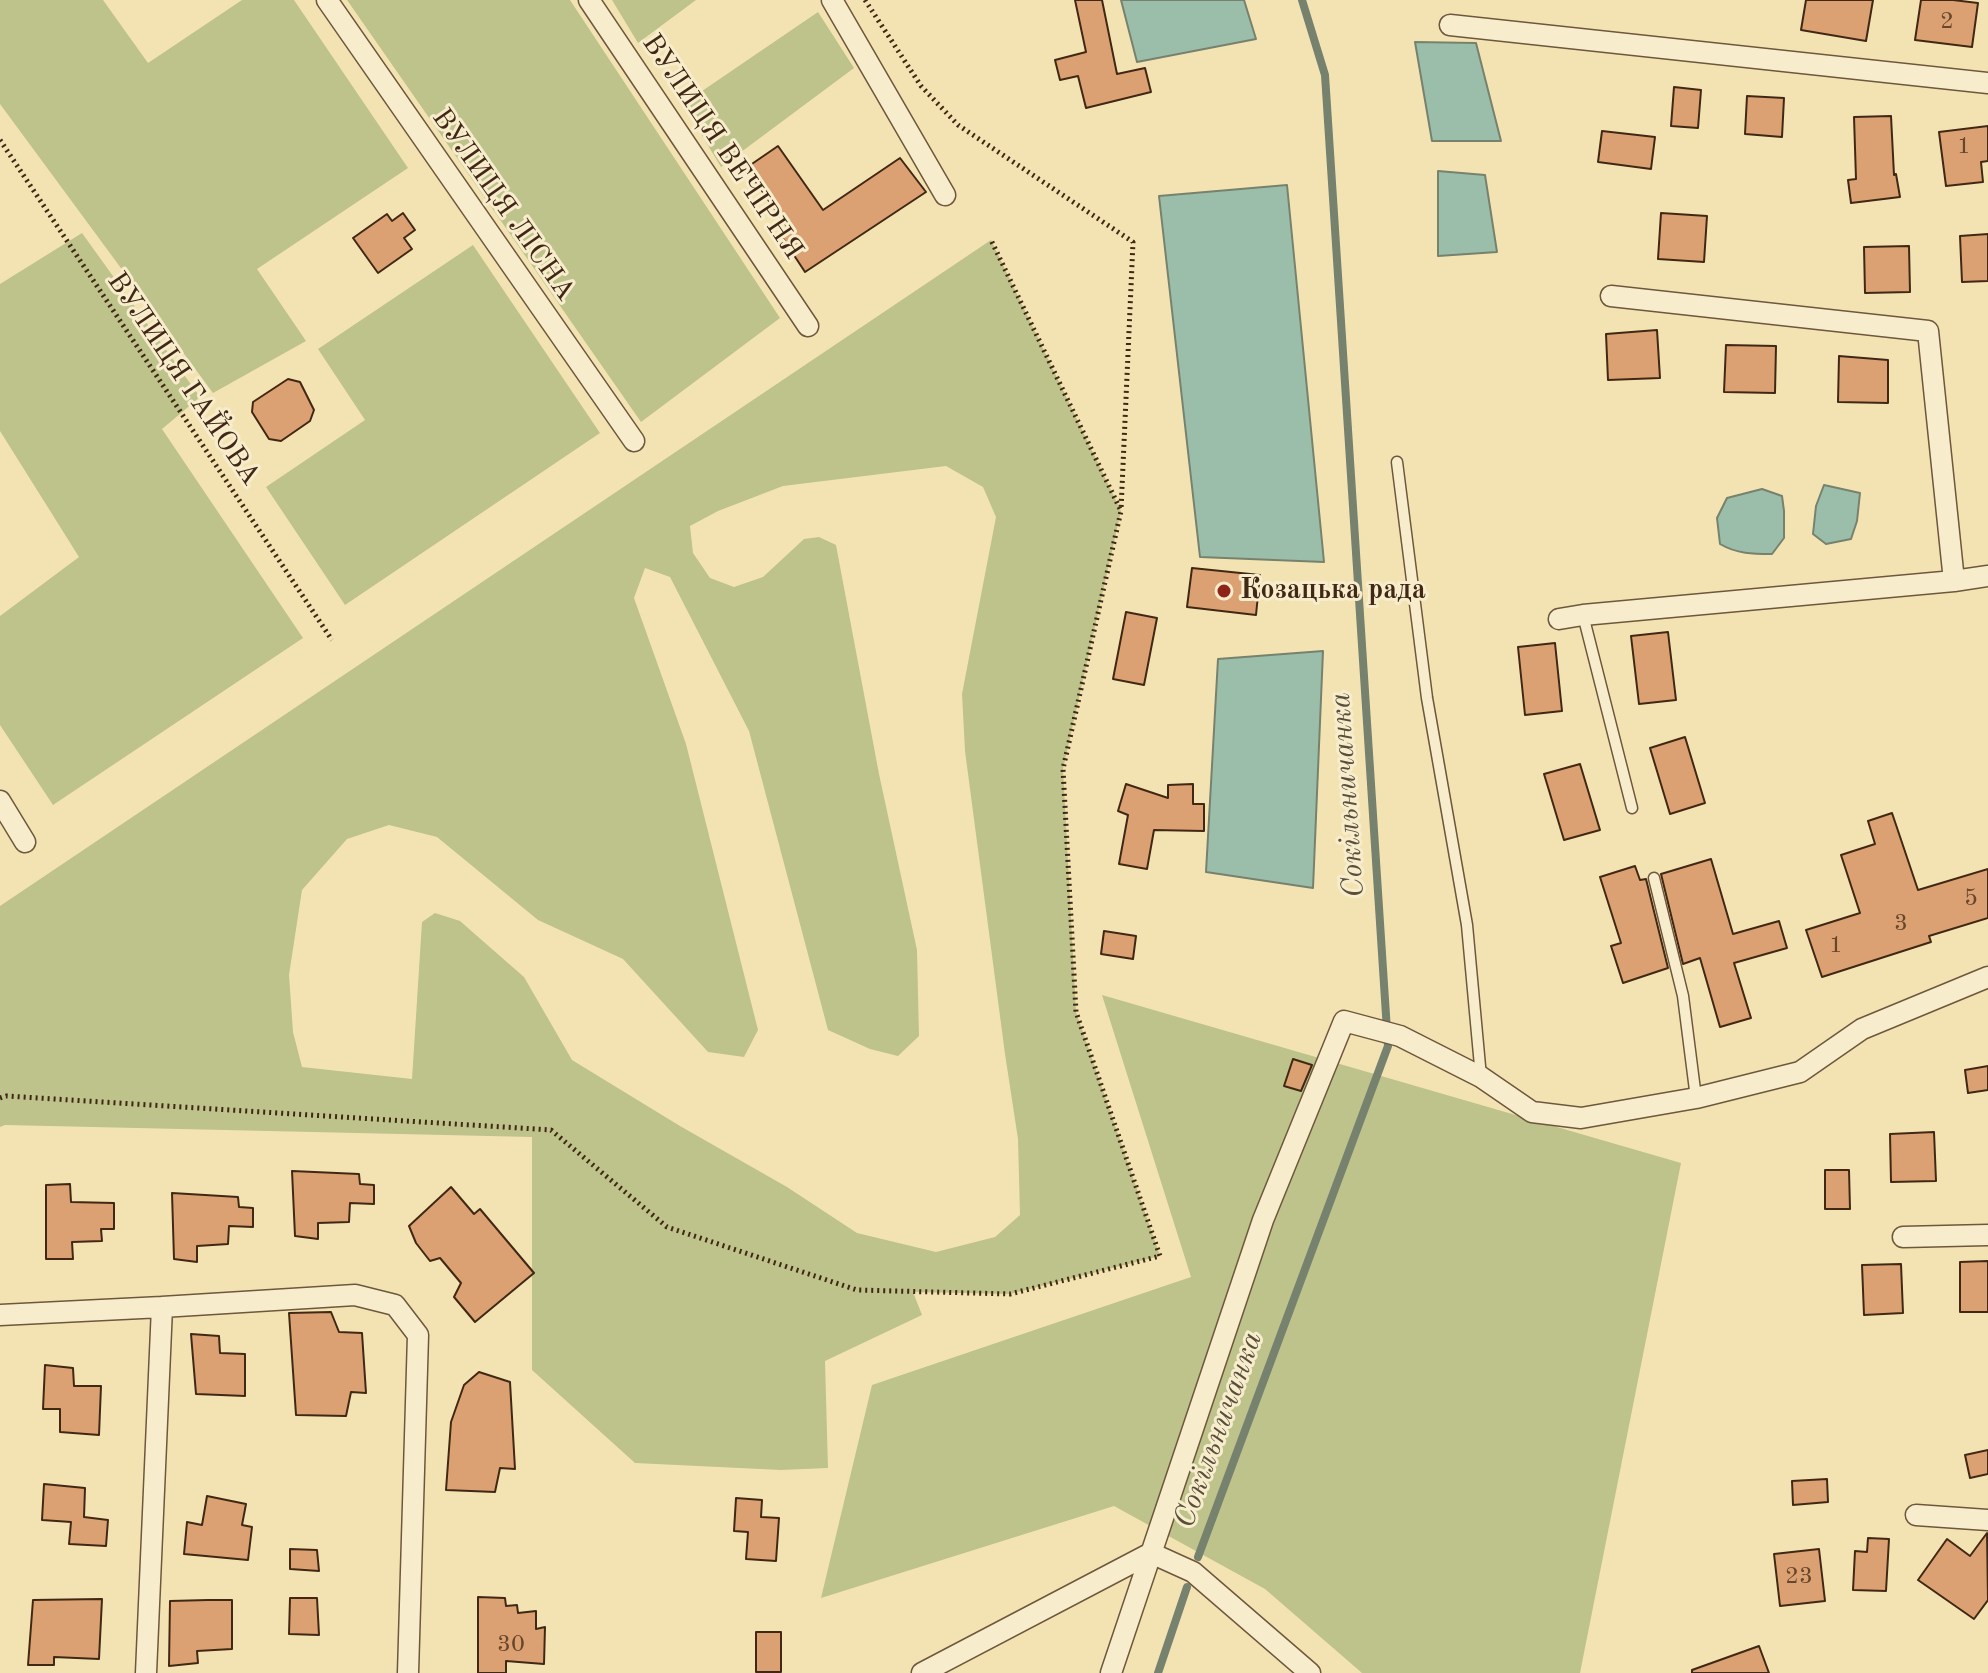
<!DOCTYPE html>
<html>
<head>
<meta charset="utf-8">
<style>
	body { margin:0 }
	canvas { display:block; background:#f3e3b2 }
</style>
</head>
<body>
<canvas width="1988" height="1673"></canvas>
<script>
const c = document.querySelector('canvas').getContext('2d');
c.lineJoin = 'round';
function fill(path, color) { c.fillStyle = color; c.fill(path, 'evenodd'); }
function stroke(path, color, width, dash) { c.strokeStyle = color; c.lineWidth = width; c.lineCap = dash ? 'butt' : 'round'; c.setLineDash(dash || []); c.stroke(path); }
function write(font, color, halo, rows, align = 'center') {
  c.font = font + ' "Old Standard TT",serif'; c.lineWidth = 6; c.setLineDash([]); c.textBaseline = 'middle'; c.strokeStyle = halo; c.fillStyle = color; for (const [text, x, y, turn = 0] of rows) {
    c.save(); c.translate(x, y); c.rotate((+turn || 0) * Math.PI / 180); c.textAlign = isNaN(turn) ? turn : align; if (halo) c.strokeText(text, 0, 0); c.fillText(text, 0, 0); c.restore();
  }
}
fill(new Path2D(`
	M0 0H103L148 63 242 0H294L408 168 257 269 306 341 213 393 0 104Z
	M347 0H570L780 318 641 422Z
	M612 0H696L638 43Z
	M818 12 854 68 721 167 683 104Z
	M82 233 200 397 162 429 303 638 53 805 0 725V616L79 557 0 431V284Z
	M991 240 1121 511 1063 769 1076 1012 1160 1256 1010 1294 913 1292 922 1315 825 1361 828 1468 781 1470 635 1463 532 1370V1137L5 1125 0 1127V906ZM946 466 983 487 996 517 962 694 965 751 1005 1054 1018 1139 1020 1215 995 1237 936 1252 857 1233 787 1187 680 1126 572 1060 524 977 460 921 435 913 422 922 412 1079 302 1067 293 1032 289 975 302 890 347 839 389 825 437 837 538 920 623 959 708 1052 744 1057 758 1030 686 744 634 598 645 568 670 577 749 731 828 1030 870 1049 898 1056 919 1036 917 950 879 774 836 545 819 537 804 539 763 577 734 587 710 578 693 553 690 526 718 511 783 486Z
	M473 245 600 433 345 605 266 487 365 420 318 349Z
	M1102 995 1681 1163 1580 1673H1362L1265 1589 1114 1506 821 1598 872 1385 1191 1277Z`), '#bdc38b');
const water = new Path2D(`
	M1121 0H1244L1256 39 1137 62Z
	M1415 42 1476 43 1501 141H1432Z
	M1438 171 1485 175 1497 252 1438 256Z
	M1287 185 1324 562 1200 557 1159 196Z
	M1824 485 1860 493 1857 521 1851 539 1826 544 1813 534 1816 506Z
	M1762 489 1782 496 1784 511V538L1772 554C1753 554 1737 554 1720 544L1717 518 1727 498Z
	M1323 651 1313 888 1206 872 1218 659Z`);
fill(water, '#9bbeaa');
stroke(water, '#77826e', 2);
stroke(new Path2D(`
	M1198 1557 1388 1046 1325 75 1302 0
	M1158 1673 1187 1587`), '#77826e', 8);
const building = new Path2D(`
	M1075 0H1102L1117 74 1145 68 1151 92 1086 108 1078 76 1060 80 1055 60 1086 52Z
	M1806 0H1873L1866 41 1801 30Z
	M1921 0H1953L1978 3 1972 47 1915 40Z
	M1674 87 1701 90 1698 128 1671 126Z
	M1747 96 1784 98 1782 137 1745 134Z
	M1891 116 1894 175 1896 174 1900 197 1851 203 1848 180 1856 179 1854 117Z
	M1988 126V161L1981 162 1983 182 1946 186 1939 132Z
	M1602 131 1655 137 1651 169 1598 162Z
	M778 146 823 210 900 158 926 192 805 272 782 237 790 231 746 168Z
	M403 213 415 230 404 238 412 249 378 273 353 238 387 214 392 221Z
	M1661 213 1707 216 1704 262 1658 259Z
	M1988 234V281L1962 282 1960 236Z
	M1909 246 1910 292 1865 293 1864 247Z
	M1657 330 1660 378 1608 380 1606 334Z
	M1726 345 1776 346 1775 393 1724 392Z
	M1839 356 1888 360V403L1838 402Z
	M288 379 300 382 314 410 310 421 281 441 269 439 252 412 253 402Z
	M1192 568 1260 575 1256 615 1187 607Z
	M1126 612 1157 618 1144 685 1113 679Z
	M1668 632 1676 700 1639 704 1631 636Z
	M1555 643 1562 711 1525 715 1518 647Z
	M1685 737 1705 803 1670 814 1650 748Z
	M1580 764 1600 830 1564 840 1544 774Z
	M1126 784 1168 798V785L1193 784V804H1204V831L1154 830 1147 869 1119 864 1128 815 1118 811Z
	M1892 813 1918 890 1988 869V918L1929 936 1931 942 1822 977 1806 930 1860 913 1841 855 1875 844 1868 821Z
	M1711 859 1733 934 1779 921 1787 948 1734 963 1751 1018 1720 1027 1700 958 1683 964 1661 874Z
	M1635 866 1640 880 1646 879 1668 968 1623 983 1611 946 1621 943 1600 877Z
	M1104 931 1136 936 1133 959 1101 954Z
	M1293 1059 1312 1065 1301 1091 1284 1086Z
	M1988 1066V1090L1968 1093 1965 1070Z
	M1934 1132 1936 1181 1891 1182 1890 1134Z
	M1825 1170H1849L1850 1209H1825Z
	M292 1171 359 1174 360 1184 374 1185V1204L350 1203 349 1222 318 1223V1239L295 1236Z
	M70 1184 71 1202 114 1203V1229H101L102 1241 72 1242 73 1259H46V1185Z
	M451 1187 474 1214 480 1209 534 1273 475 1322 454 1297 461 1283 440 1258 430 1261 416 1243 409 1226Z
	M172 1193 238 1197 239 1207 253 1208V1227L229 1226 228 1244 197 1246V1262L174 1259Z
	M1988 1261V1312H1960V1262Z
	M1901 1264 1903 1313 1864 1315 1862 1265Z
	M331 1312 339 1332 362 1333 366 1393 351 1392 346 1416 296 1415 289 1313Z
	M191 1334 219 1336 220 1353 245 1354V1396L196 1394Z
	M45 1365 73 1368 74 1386H101L99 1435 60 1432V1409H43Z
	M479 1372 510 1382 515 1469 500 1468 495 1492 446 1490 451 1422 464 1385Z
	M1988 1450V1474L1970 1478 1965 1455Z
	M1827 1479 1828 1502 1793 1505 1792 1481Z
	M44 1484 85 1488 84 1517 108 1520 106 1546 69 1544 71 1522 42 1520Z
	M207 1496 246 1504 242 1525 252 1527 248 1560 184 1554 187 1522 202 1525Z
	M736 1498 762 1500 761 1517 779 1518 776 1561 746 1559 748 1532 734 1531Z
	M1987 1533 1988 1600 1974 1619 1918 1580 1947 1539 1970 1556Z
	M1868 1538 1889 1539 1886 1591 1853 1590 1855 1551 1867 1552Z
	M290 1549 317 1550 319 1571 290 1569Z
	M1819 1549 1825 1601 1780 1606 1774 1554Z
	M478 1597 505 1598 506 1606 517 1605 518 1613 536 1611V1629L545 1627 544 1664 506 1661V1673H478Z
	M290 1598H317L319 1635 289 1634Z
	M102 1599 99 1659 54 1657V1665H28L33 1600Z
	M208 1600H232V1649L197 1651 198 1663 169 1666 170 1601Z
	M756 1632H781V1672H756Z
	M1759 1646 1769 1673H1692V1670Z`);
fill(building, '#dba172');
stroke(building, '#412815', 2);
const service = new Path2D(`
	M1397 462 1427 698 1467 925 1481 1077
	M1583 615 1632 808
	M1654 878 1683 996 1696 1098`);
const minor = new Path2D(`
	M327 0 634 441
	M589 0 808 326
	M832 0 945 195
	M1450 25 1988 83
	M1611 296 1928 331 1954 581 1988 576
	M1559 619 1583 615 1954 581
	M0 801 25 842
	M1903 1237 1988 1235
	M162 1307 355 1295 395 1305 418 1335 408 1673
	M0 1315 162 1307 146 1673
	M1916 1515 1988 1520
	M1151 1553 1193 1572 1310 1673
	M922 1673 1151 1553
	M1111 1673 1263 1220 1344 1021 1400 1036 1481 1077 1532 1112 1581 1118 1696 1098 1800 1072 1862 1029 1988 977`);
stroke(service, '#6e573c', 13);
stroke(minor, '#6e573c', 23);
stroke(new Path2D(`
	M865 0 921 86 958 125 1133 242 1121 510
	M0 140 332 640
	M0 1098 6 1096 551 1130 667 1227 857 1290 1010 1294 1160 1256 1076 1012 1063 769 1121 511 991 240`), '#412815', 5, [2, 4]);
stroke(service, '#f7edcd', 10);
stroke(minor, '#f7edcd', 20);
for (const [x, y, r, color] of [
	[1224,591,8,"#8f2418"]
]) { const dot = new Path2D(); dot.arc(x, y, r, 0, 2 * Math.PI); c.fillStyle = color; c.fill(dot); stroke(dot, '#f7edcd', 3); }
write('24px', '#68462c', null, [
	["2",1947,22],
	["1",1964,147],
	["5",1971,899],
	["3",1901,924],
	["1",1836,946],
	["23",1799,1577],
	["30",511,1645]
]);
write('28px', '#412815', '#f7edcd', [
	["ВУЛИЦЯ ВЕЧІРНЯ",722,147,56],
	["ВУЛИЦЯ ЛІСНА",503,205,55],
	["ВУЛИЦЯ ГАЙОВА",183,379,56]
]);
write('bold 28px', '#412815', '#f7edcd', [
	["Козацька рада",1240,591]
], 'left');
write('italic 30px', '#584e3a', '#f7edcd', [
	["Сокільничанка",1348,795,-94],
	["Сокільничанка",1219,1430,-70]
]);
</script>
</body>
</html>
